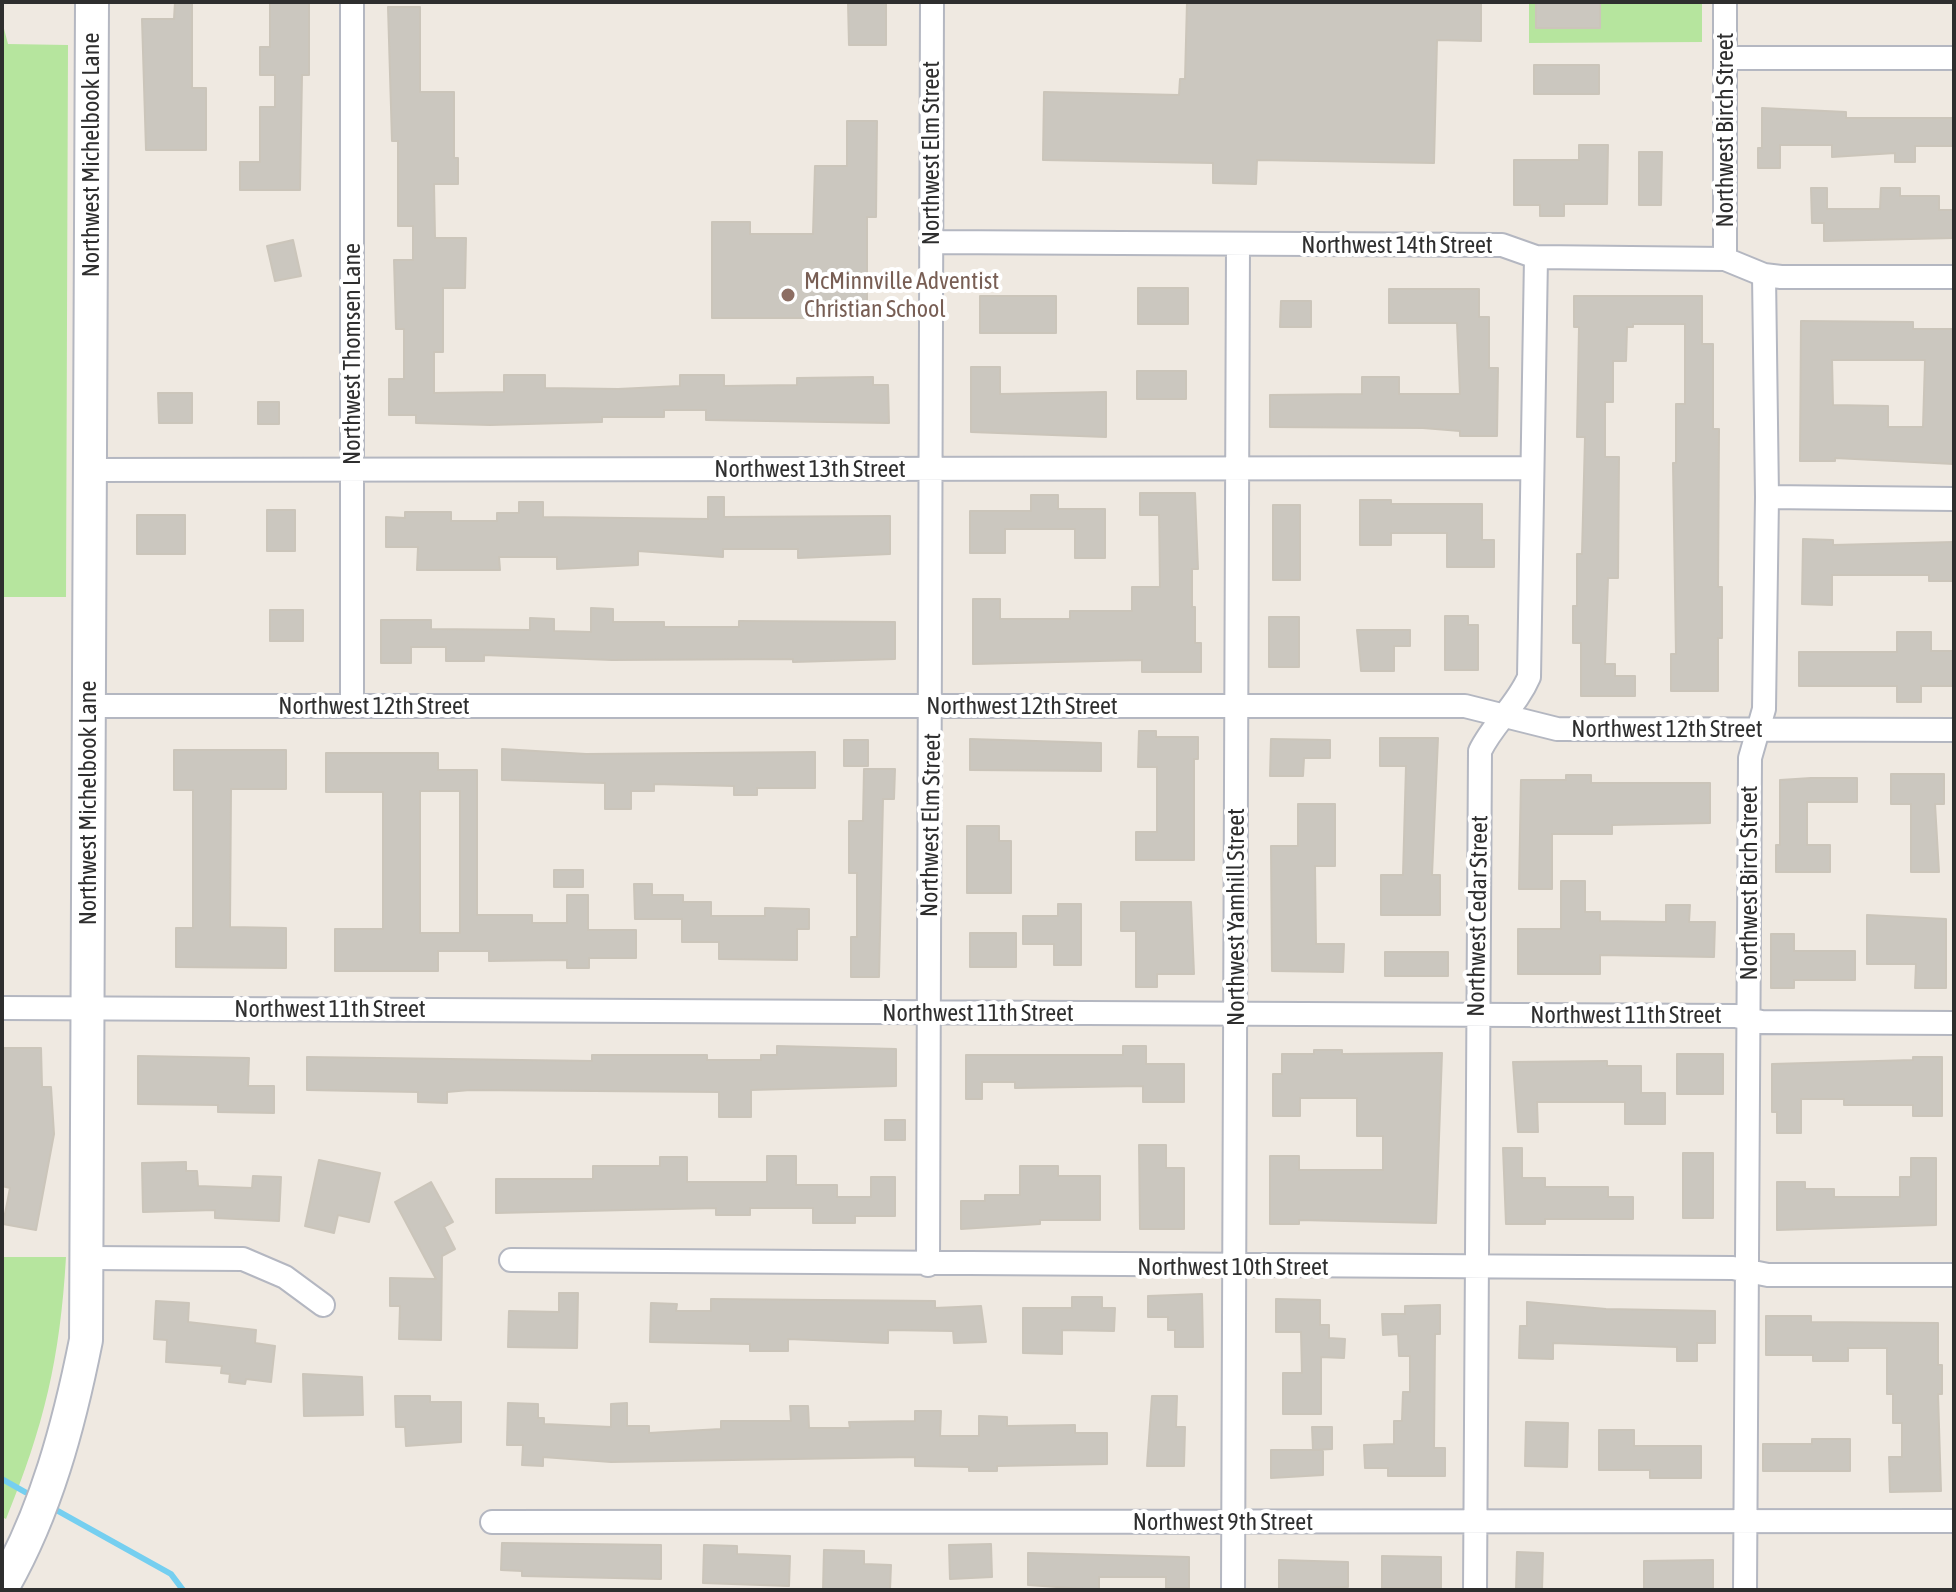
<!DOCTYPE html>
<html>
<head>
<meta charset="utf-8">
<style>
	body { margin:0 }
	#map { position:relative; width:1956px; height:1592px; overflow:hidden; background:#efe9e1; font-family:"Asap Condensed",sans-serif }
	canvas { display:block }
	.frame { position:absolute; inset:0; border:4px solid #2e2e2e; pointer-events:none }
</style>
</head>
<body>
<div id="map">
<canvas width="1956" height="1592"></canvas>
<div class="frame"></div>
</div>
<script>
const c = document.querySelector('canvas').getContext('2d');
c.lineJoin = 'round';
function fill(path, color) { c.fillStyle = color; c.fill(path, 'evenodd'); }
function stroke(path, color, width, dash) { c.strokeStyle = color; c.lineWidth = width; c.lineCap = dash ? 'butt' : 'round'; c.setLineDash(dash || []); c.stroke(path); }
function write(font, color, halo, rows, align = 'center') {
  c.font = font + ' "Asap Condensed",sans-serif'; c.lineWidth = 8; c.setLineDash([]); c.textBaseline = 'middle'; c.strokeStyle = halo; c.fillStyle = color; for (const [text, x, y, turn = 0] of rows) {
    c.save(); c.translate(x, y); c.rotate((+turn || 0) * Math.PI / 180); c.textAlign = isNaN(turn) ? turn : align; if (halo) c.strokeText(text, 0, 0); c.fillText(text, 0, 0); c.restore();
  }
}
fill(new Path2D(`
	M1529 2H1702V42L1529 43Z
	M2 21 8 44 68 45 66 597H2Z
	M2 1257H66C60 1359 44 1426 6 1519L2 1517Z`), '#b6e59e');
stroke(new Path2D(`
	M2 1479 25 1492
	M58 1511 171 1574 183 1590`), '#75cff0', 6);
const building = new Path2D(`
	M175 2H192V88H206V150H146L142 19H174Z
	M270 2H309V75H302L300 190H240V162H260V107H275V75H260V47H270Z
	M848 2H886V45H849Z
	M1187 2H1481V41L1437 40 1434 163 1257 160 1256 184 1213 183V163L1043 160 1044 92 1179 95 1180 79H1185Z
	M1536 2H1600V28H1536Z
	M388 7H420V92H454V158H458V184H434L435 238H466L465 288H443V352H434V393L504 392V375H545V388L618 389 680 386V375H724V386L797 385V378L873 377V385H888L889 423 706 420V410H664V417H602V422L490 425 416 423V415H389V379H404V329H396L394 260H413V226H398V141H392Z
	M1534 65H1599V94H1534Z
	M1762 108 1846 112V118H1954V146H1915V162H1895V153L1832 157V145H1780V168H1758V148H1762Z
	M847 121H877L876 217H867V318H712V222H750V234H813L815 166H847Z
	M1579 145H1608L1607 204H1564V216H1540V205H1514V160H1579Z
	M1639 152H1662L1661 205H1639Z
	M1811 188H1827V209H1880L1881 188H1900V196H1939V210H1954V238L1824 241V223H1812Z
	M293 240 301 276 275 281 267 246Z
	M1138 288H1188V324H1138Z
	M1389 289H1479V317H1489V368H1498L1497 436H1460V431L1423 428 1270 427V395L1362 394V377H1399V394H1460L1457 323H1389Z
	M980 296H1056V333H980Z
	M1574 296H1702V344H1713V429H1719L1718 587H1722V638H1718V691H1671V654H1676L1673 463H1676V404H1685V324H1633V327H1627L1626 361H1613V402H1605V457H1619L1618 578H1608L1605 664H1615V676H1635V696H1581V643H1573V606H1577V554H1582L1585 437H1577L1579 327H1574Z
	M1281 301H1311V327H1280Z
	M1801 321 1913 322V329H1954V464L1835 458V461H1800ZM1832 360H1925L1923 427H1888V406L1833 405Z
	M971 367H1000V394L1106 392V437L971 432Z
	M1137 371H1186V399H1137Z
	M158 393H192V423H159Z
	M258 402H279V424H258Z
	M1140 493H1195L1198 569H1192V607H1195V643H1201V672H1142V660L973 664V599H1000V619H1070V611H1132V587H1160L1159 515H1140Z
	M1031 495H1058V509H1105V558H1075V529H1005V553H970V511H1031Z
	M708 497H724V517L890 516V554L798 558V549H723V557L638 551V565L557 569V557H499L500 570H417L418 547H386V517L405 518V512H451V521H497V513H519V502H543V517L708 519Z
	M1360 500H1391V504H1482V540H1494V567H1447V533H1391V545H1360Z
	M1273 505H1300V580H1273Z
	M267 510H295V551H267Z
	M137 515H185V554H137Z
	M1803 539 1833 540V545L1954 542V581H1929V575H1832V605L1802 604Z
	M591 608 613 609V622H664V627H739V621L895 622V659L793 662V659L612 660 484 655V661H446V647H411V663H381V620H431V629L530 630V618L554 619V631L591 632Z
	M270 610H303V641H270Z
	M1445 616H1468V625H1478V670H1445Z
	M1269 617H1299V667H1269Z
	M1357 630H1410V646H1394V671H1361Z
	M1897 632H1931V651H1954V686H1921V702H1897V686H1799V652H1897Z
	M1139 731H1156V737H1198V759H1194V860H1136V832H1157V767H1138Z
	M1380 738H1438L1432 875H1440V915H1381V875H1403L1406 766H1380Z
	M970 739 1101 743V771L970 770Z
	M1271 739 1330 740V758H1304L1303 776H1270Z
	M844 740H868V766H844Z
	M502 749 586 754 815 752V788H757V795H734V786L654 784V791H631V809H605V783L502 780Z
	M174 750H286V789H231L230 927 286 928V968L176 967V928H193V790H174Z
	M326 753H438V770H477V915H532V923H567V895H588V930H636V958H589V968H567V960L489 961V951H438V971H335V929H383V792H326ZM420 791H460V933H420Z
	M864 769H895L894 799H883L879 977H851V937H857V873H849V821H863Z
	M1891 774H1944V804H1935L1939 872H1911V804H1891Z
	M1566 775H1591V783H1710V823L1612 825V834H1552V889H1519L1521 780H1566Z
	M1811 778H1857V802H1807V845H1830V872H1776V845H1780V780Z
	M1298 804H1335V866H1315L1316 944H1344L1343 972 1272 971 1271 846H1298Z
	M967 826H999V841H1011V893H967Z
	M554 870H583V887H554Z
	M1561 881H1585V912H1600V921L1666 922V905H1690L1689 922H1715L1714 957 1600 955V974H1518V929H1561Z
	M634 884H652V895H683V902H711V916H765V908L809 909V929H797V960L719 959V942H682V919H635Z
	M1121 902H1191L1194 974H1157V987H1136V931H1121Z
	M1058 904H1081V965H1054V944H1023V916H1058Z
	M1867 915 1946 919V988H1915L1916 964H1867Z
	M970 933H1016V967H970Z
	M1771 934H1794V951H1855V980H1794V988H1771Z
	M1385 952H1448V976H1385Z
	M777 1046 896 1049V1086L751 1090V1117H719V1092L470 1090 447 1092V1103L418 1102V1092L307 1090V1057L592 1061V1055H707V1060H761V1055H777Z
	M1123 1046H1146V1064H1184V1102H1143V1086L1015 1088V1082H982V1099H966V1055H1123Z
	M2 1048H41L42 1087H51L54 1134 36 1230 3 1224 10 1188 2 1186Z
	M1314 1050H1342V1054L1442 1053 1436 1223 1299 1220V1224H1270V1156H1299V1170H1383V1136H1357V1098H1300V1116H1273V1074H1282V1054H1314Z
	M1677 1054H1723V1094H1677Z
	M138 1056 249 1058 248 1086H274V1113L218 1112V1105L138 1104Z
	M1913 1057H1942V1116H1913V1105H1844V1099H1801V1133H1777V1112H1772V1064L1913 1060Z
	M1607 1061V1066H1641V1093H1665V1124H1625V1102H1537L1538 1132H1518L1513 1062Z
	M885 1120H905V1140H885Z
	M1139 1145H1166V1168H1184V1229H1140Z
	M1503 1148H1522V1178H1545V1187H1608V1197H1633V1219H1545V1224H1506Z
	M1683 1153H1713V1218H1683Z
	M767 1156H796V1185H837V1197H871V1177H895V1216H855V1223H813V1208H750V1215H716V1208L496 1213V1179H593V1166H660V1157H687V1182H767Z
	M1911 1158H1936V1225L1777 1230V1182H1805V1189H1834V1197H1900V1177H1911Z
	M319 1160 380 1173 369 1222 338 1215 334 1233 305 1226Z
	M186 1162V1171H197L198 1186 252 1188 253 1176 281 1177 279 1221 215 1218V1210L143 1212 142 1163Z
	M1020 1166H1058V1176H1100V1220H1040V1224L961 1229V1201H985V1195H1020Z
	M431 1182 453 1222 444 1227 455 1249 442 1256 441 1340 399 1339 400 1306H390V1278L436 1279 395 1202Z
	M559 1293H578L577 1348 508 1347 509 1311 559 1312Z
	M1202 1294 1203 1347H1175V1330H1168V1317H1148V1296Z
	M1072 1297H1102V1308H1115L1114 1331 1062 1330V1354L1023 1353V1308H1072Z
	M711 1299 935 1301V1308L981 1306 986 1342 954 1343 953 1331 888 1330V1343L788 1339V1351H750V1344L650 1342 651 1303 677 1304 676 1311H711Z
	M1276 1299 1320 1300V1325H1329V1338L1345 1339 1344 1358 1321 1357V1414H1283V1373H1302L1301 1332H1276Z
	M156 1301 189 1303 188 1322 256 1330 255 1343 275 1346 271 1382 246 1379 245 1384 229 1382 230 1374 221 1373 222 1366 166 1362 167 1340 154 1339Z
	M1527 1302 1606 1309 1715 1311V1343H1697V1361H1677V1347L1553 1343V1359L1519 1358 1520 1326H1527Z
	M1440 1305V1334H1435L1434 1448H1445V1476H1388V1468H1365L1364 1445 1394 1444V1421H1402L1403 1392H1410V1356H1399L1398 1334 1383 1335 1382 1314H1405V1306Z
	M1766 1316H1811V1322L1938 1323V1365H1942V1394H1938L1941 1491 1890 1492 1889 1457H1902V1423H1893V1394H1887V1348H1848V1361H1813V1355H1766Z
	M303 1374 362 1377 363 1415 304 1416Z
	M395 1396H430V1402H461V1442L406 1446 405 1427H396Z
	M1152 1396H1177L1176 1427H1185L1184 1466H1147Z
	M508 1403 538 1404V1418H544V1424L611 1427V1404L627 1403V1426H649V1433L721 1429V1421H791L790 1406H808L809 1428H850L849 1422 915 1421V1411H941L940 1436H979V1416L1007 1417V1426L1075 1425V1433H1107V1464L997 1466V1471H969V1467L915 1466V1457L611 1462 543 1457V1466L522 1465 523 1445H507Z
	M1526 1422 1568 1423 1567 1467 1525 1466Z
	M1312 1427H1332V1449L1313 1450Z
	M1599 1430H1634V1446H1701V1478H1650V1470H1599Z
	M1812 1439H1850V1471H1763V1444H1812Z
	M1271 1450H1323V1475L1271 1478Z
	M502 1543 661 1545V1579L522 1576V1571L501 1570Z
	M991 1544 992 1577 950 1579 949 1545Z
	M704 1545 737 1546V1554L790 1556 789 1586 703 1583Z
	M824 1550 864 1551V1564L891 1565 890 1590H823Z
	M1517 1552 1543 1553 1542 1590H1516Z
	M1028 1553 1189 1557V1588H1166V1577H1099V1590L1028 1585Z
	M1382 1556 1441 1557V1588H1382Z
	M1279 1560 1348 1562V1587L1279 1590Z
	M1713 1560V1590H1644V1561Z`);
fill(building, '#cbc7bf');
stroke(building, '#cbc5ba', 2);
const street = new Path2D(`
	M352 2V706
	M1725 2V259
	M1725 58H1954
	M931 242 1502 245 1536 257 1725 259 1764 275 1781 277H1954
	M89 470 1531 468
	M1767 497 1954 499
	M88 706H1465L1557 729 1954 730
	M2 1008 1736 1016 1761 1022 1954 1023
	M89 1258 243 1259 285 1277 323 1305
	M511 1260 1733 1268 1768 1275H1954
	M928 1265 932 2
	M492 1522 1954 1521
	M1233 1590 1238 244
	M1475 1590 1480 751C1493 724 1517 705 1529 677L1536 257
	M1745 1590 1750 758 1764 709 1767 497 1764 275`);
const secondary = new Path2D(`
	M2 1588C46 1512 69 1425 86 1340L92 2`);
stroke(street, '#b4b7c1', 26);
stroke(secondary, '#b4b7c1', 36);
stroke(street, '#fff', 22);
stroke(secondary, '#fff', 32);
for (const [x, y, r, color] of [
	[788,295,8,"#8d6e63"]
]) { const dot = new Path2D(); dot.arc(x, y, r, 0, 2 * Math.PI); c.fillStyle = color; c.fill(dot); stroke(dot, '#fff', 3); }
write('24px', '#2e2e2e', '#fff', [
	["Northwest Birch Street",1725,130,-90],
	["Northwest Elm Street",931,153,-90],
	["Northwest Michelbook Lane",91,155,-90],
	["Northwest 14th Street",1397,245],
	["Northwest Thomsen Lane",352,354,-90],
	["Northwest 13th Street",810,469],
	["Northwest 12th Street",374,706],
	["Northwest 12th Street",1022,706],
	["Northwest 12th Street",1667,729],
	["Northwest Michelbook Lane",88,803,-90],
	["Northwest Elm Street",931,825,-89],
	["Northwest Birch Street",1749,883,-90],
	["Northwest Cedar Street",1478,916,-89],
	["Northwest Yamhill Street",1236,917,-90],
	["Northwest 11th Street",330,1009],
	["Northwest 11th Street",978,1013],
	["Northwest 11th Street",1626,1015],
	["Northwest 10th Street",1233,1267],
	["Northwest 9th Street",1223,1522]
]);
write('24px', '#785e54', '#fff', [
	["McMinnville Adventist",804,281],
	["Christian School",804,309]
], 'left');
</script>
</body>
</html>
